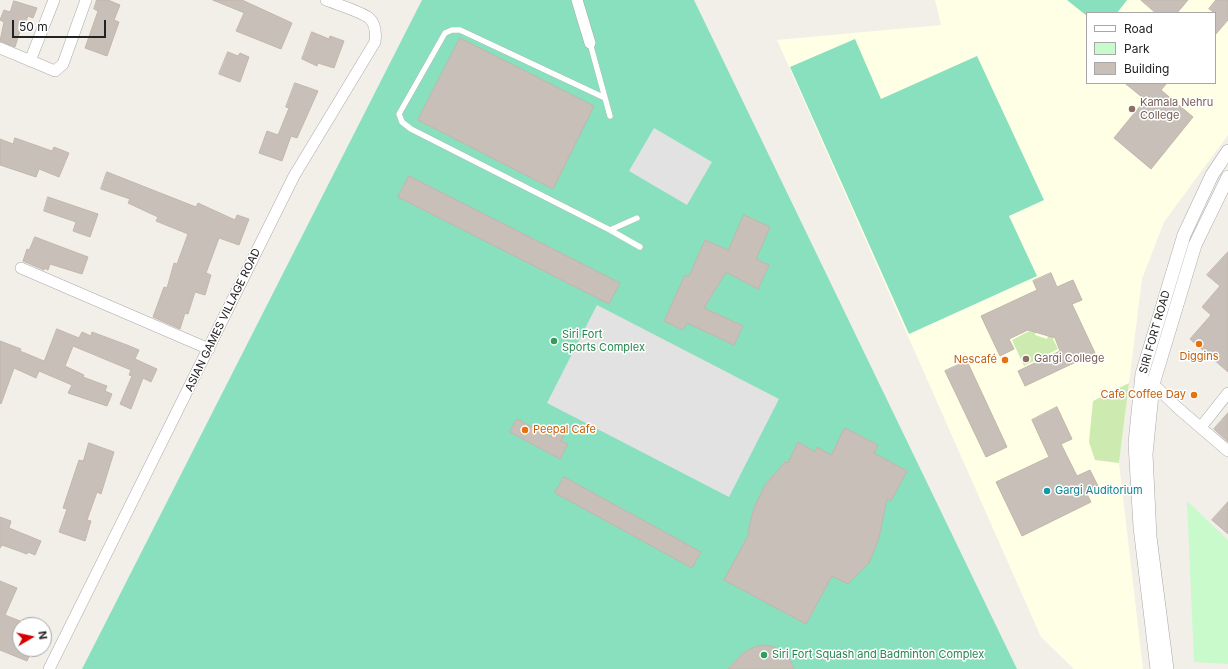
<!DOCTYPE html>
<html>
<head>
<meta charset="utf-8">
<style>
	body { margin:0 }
	#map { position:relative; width:1228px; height:669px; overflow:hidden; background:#f2efe9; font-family:Inter,sans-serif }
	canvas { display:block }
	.legend { position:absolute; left:1086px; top:12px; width:130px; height:72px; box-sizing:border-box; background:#fff; border:1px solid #a7a7a7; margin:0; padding:5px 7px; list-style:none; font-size:12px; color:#222 }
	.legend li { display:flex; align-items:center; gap:8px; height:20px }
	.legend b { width:20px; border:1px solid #a7a7a7 }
	.north { position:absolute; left:12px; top:617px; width:40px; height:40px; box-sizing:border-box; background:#fff; border:1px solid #a7a7a7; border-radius:50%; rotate:81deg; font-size:11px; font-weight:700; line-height:16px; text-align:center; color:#222 }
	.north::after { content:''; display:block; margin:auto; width:14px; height:18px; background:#d40000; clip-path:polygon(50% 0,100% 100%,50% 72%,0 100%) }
	.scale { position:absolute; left:12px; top:20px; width:94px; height:18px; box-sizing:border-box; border:2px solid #222; border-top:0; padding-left:5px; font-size:12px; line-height:14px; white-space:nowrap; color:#222; -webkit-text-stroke:3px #fff; paint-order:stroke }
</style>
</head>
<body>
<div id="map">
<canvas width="1228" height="669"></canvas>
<ul class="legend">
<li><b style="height:5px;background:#fff"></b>Road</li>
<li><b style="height:11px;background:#c8facc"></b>Park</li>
<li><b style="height:11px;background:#c7bfb8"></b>Building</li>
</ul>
<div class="north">N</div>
<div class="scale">50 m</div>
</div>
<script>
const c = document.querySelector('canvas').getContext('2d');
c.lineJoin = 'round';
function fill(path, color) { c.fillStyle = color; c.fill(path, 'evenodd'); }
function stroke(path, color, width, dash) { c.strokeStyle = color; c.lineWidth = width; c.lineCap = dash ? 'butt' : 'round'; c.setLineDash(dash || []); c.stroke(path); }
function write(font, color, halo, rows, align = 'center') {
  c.font = font + ' Inter,sans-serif'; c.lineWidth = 3; c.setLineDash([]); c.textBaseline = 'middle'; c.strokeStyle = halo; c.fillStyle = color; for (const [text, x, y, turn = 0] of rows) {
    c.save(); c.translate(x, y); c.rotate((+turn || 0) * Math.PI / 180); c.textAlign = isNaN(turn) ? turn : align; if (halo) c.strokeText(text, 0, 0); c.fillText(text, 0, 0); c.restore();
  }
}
fill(new Path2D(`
	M935 0H1228V135L1164 222 1142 279 1119 463 1143 669H1074L1041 637 777 40 941 25ZM1087 13H1215V83H1087Z`), '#ffffe5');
fill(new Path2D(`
	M1037 327 1035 335 1047 339 1049 331 1058 349 1024 366 1012 340Z
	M1129 383 1119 463 1095 460 1089 442 1093 401Z`), '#cdebb0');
fill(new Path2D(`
	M1187 501 1228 540V664L1194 662Z`), '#c8facc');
fill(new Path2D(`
	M422 0H694L1017 669H82Z
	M1067 0H1127L1117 13H1087V16Z
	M855 39 881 99 977 56 1044 200 1009 216 1037 276 909 334 790 67Z`), '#88e0be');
fill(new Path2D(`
	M654 128 712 162 687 205 629 171Z
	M597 305 779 399 729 497 547 403Z`), '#e2e2e2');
const building = new Path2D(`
	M97 0H108L120 5 114 20 119 22 107 56 85 48 98 11 94 9Z
	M213 0H242L292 23 281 49 236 31 244 13Z
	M1141 0H1188L1177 13H1156Z
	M1216 0H1228V20L1215 35V13L1209 9Z
	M14 1 37 8 33 18 28 16 23 29 21 28 15 47 0 41 4 22 0 20 4 10 10 12Z
	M312 32 329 39 330 36 344 41 334 68 318 63 317 66 302 59Z
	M460 38 594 106 553 189 418 120Z
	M228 52 238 56 240 53 249 57 240 82 219 74Z
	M295 83 318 91 297 138 291 136 282 161 259 153 267 131 278 135 289 108 286 107Z
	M1125 83H1167L1161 90 1193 117 1151 169 1114 138 1145 100Z
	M15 138 52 151 54 147 69 153 59 177 39 169 36 177 0 165V139L13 144Z
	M107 172 196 207 198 203 235 220 237 215 249 219 239 245 219 238 206 273 211 275 205 295 195 292 188 314 185 313 180 329 153 317 164 287 167 288 174 263 177 264 188 234 156 221 158 217 128 203 130 199 101 189Z
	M409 176 620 283 609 304 398 197Z
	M48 197 98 214 90 237 73 231 76 222 44 211Z
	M744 215 770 227 756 259 769 265 758 289 726 272 704 308 743 326 734 345 687 323 683 330 664 321 685 275 689 276 705 240 728 250Z
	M35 237 88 257 82 274 50 264 48 270 44 268V270L23 261 27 249 29 250Z
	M1228 252V372L1190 339 1211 315 1202 307 1220 286 1207 275Z
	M1051 273 1057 287 1073 280 1082 300 1072 304 1095 353 1025 386 1018 371 1060 351 1055 338 1028 330 1009 339 1014 349 1000 356 981 316 1037 290 1033 281Z
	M57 329 79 338 82 332 91 336 92 332 127 345 139 350 135 359 157 369 151 382 143 378 131 409 120 404 132 376 129 375 131 370 73 346 65 366 84 375 83 377 107 386 105 391 112 394 107 406 68 393 72 385 39 371 36 378 14 368 1 404 0 403V341L21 349 20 351 44 361Z
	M967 361 1007 447 986 457 945 371Z
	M1057 407 1072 439 1061 444 1077 476 1090 470 1099 488 1087 494 1091 502 1022 536 996 482 1049 457 1032 420Z
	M1228 413V442L1214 429Z
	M517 419 552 437 557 428 565 433 561 441 568 444 560 459 510 432Z
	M845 428 878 445 874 453 907 471 891 501 887 498 879 538 869 563 848 584 832 576 806 624 724 580 750 532 748 531 754 508 765 485 785 462 788 463 798 442 815 452 817 447 831 455Z
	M89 443 114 452 101 494 97 492 87 520 91 521 85 541 59 532 67 509 63 508 79 460 83 461Z
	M564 477 701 552 692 568 555 493Z
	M1228 502V534L1212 520Z
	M0 517 11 521 9 528 41 541 35 555 28 552 27 554 2 545 0 548Z
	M0 581 17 588 5 615 20 621V649H32L27 661 0 650Z
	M764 645 774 647 783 652 790 660 794 669H728L746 651 755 647Z`);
fill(building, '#c7bfb8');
stroke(building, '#c4b6ab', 1);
const service = new Path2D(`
	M590 43 610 116
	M605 98 460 30H452L445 33 399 114 402 122 411 129 610 230
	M637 218 610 230 640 247`);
const minor = new Path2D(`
	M577 0 590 43
	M0 48 55 71 63 64 86 0
	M30 61 54 0
	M21 268 209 349
	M1153 384 1179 409 1228 451
	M1201 427 1228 393
	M49 669 294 176 375 42C376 34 376 24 369 18 362 12 336 4 326 0`);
const tertiary = new Path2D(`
	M1157 669 1140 527 1135 443 1142 374 1184 235 1212 175 1228 151
	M1167 669 1150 537 1146 454 1153 384 1195 245 1228 177`);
stroke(service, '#a9a9a9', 6);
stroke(minor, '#a9a9a9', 12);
stroke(tertiary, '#a9a9a9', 14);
stroke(service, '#fff', 5.5);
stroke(minor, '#fff', 11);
stroke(tertiary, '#fff', 13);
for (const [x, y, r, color] of [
	[1132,109,4,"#8d6e63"],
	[554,341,4,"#2e9e5b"],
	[1199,344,4,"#e8710a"],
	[1026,359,4,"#8d6e63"],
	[1005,360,4,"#e8710a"],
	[1194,395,4,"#e8710a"],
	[525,430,4,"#e8710a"],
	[1047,491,4,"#0f9aa8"],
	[764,655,4,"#2e9e5b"]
]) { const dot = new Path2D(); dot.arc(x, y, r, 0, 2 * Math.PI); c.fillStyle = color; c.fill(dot); stroke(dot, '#fff', 1.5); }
write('11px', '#785e54', '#fff', [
	["Kamala Nehru",1140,103],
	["College",1140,116],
	["Gargi College",1034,359]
], 'left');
write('11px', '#222', '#fff', [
	["ASIAN GAMES VILLAGE ROAD",223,320,-64],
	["SIRI FORT ROAD",1155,332,-74]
]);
write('11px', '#27864d', '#fff', [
	["Siri Fort",562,335],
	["Sports Complex",562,348],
	["Siri Fort Squash and Badminton Complex",772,655]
], 'left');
write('11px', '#c56008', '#fff', [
	["Diggins",1199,357,"center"],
	["Nescafé",997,360],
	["Cafe Coffee Day",1186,395],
	["Peepal Cafe",533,430,"left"]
], 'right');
write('11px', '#0d838f', '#fff', [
	["Gargi Auditorium",1055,491]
], 'left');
</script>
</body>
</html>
